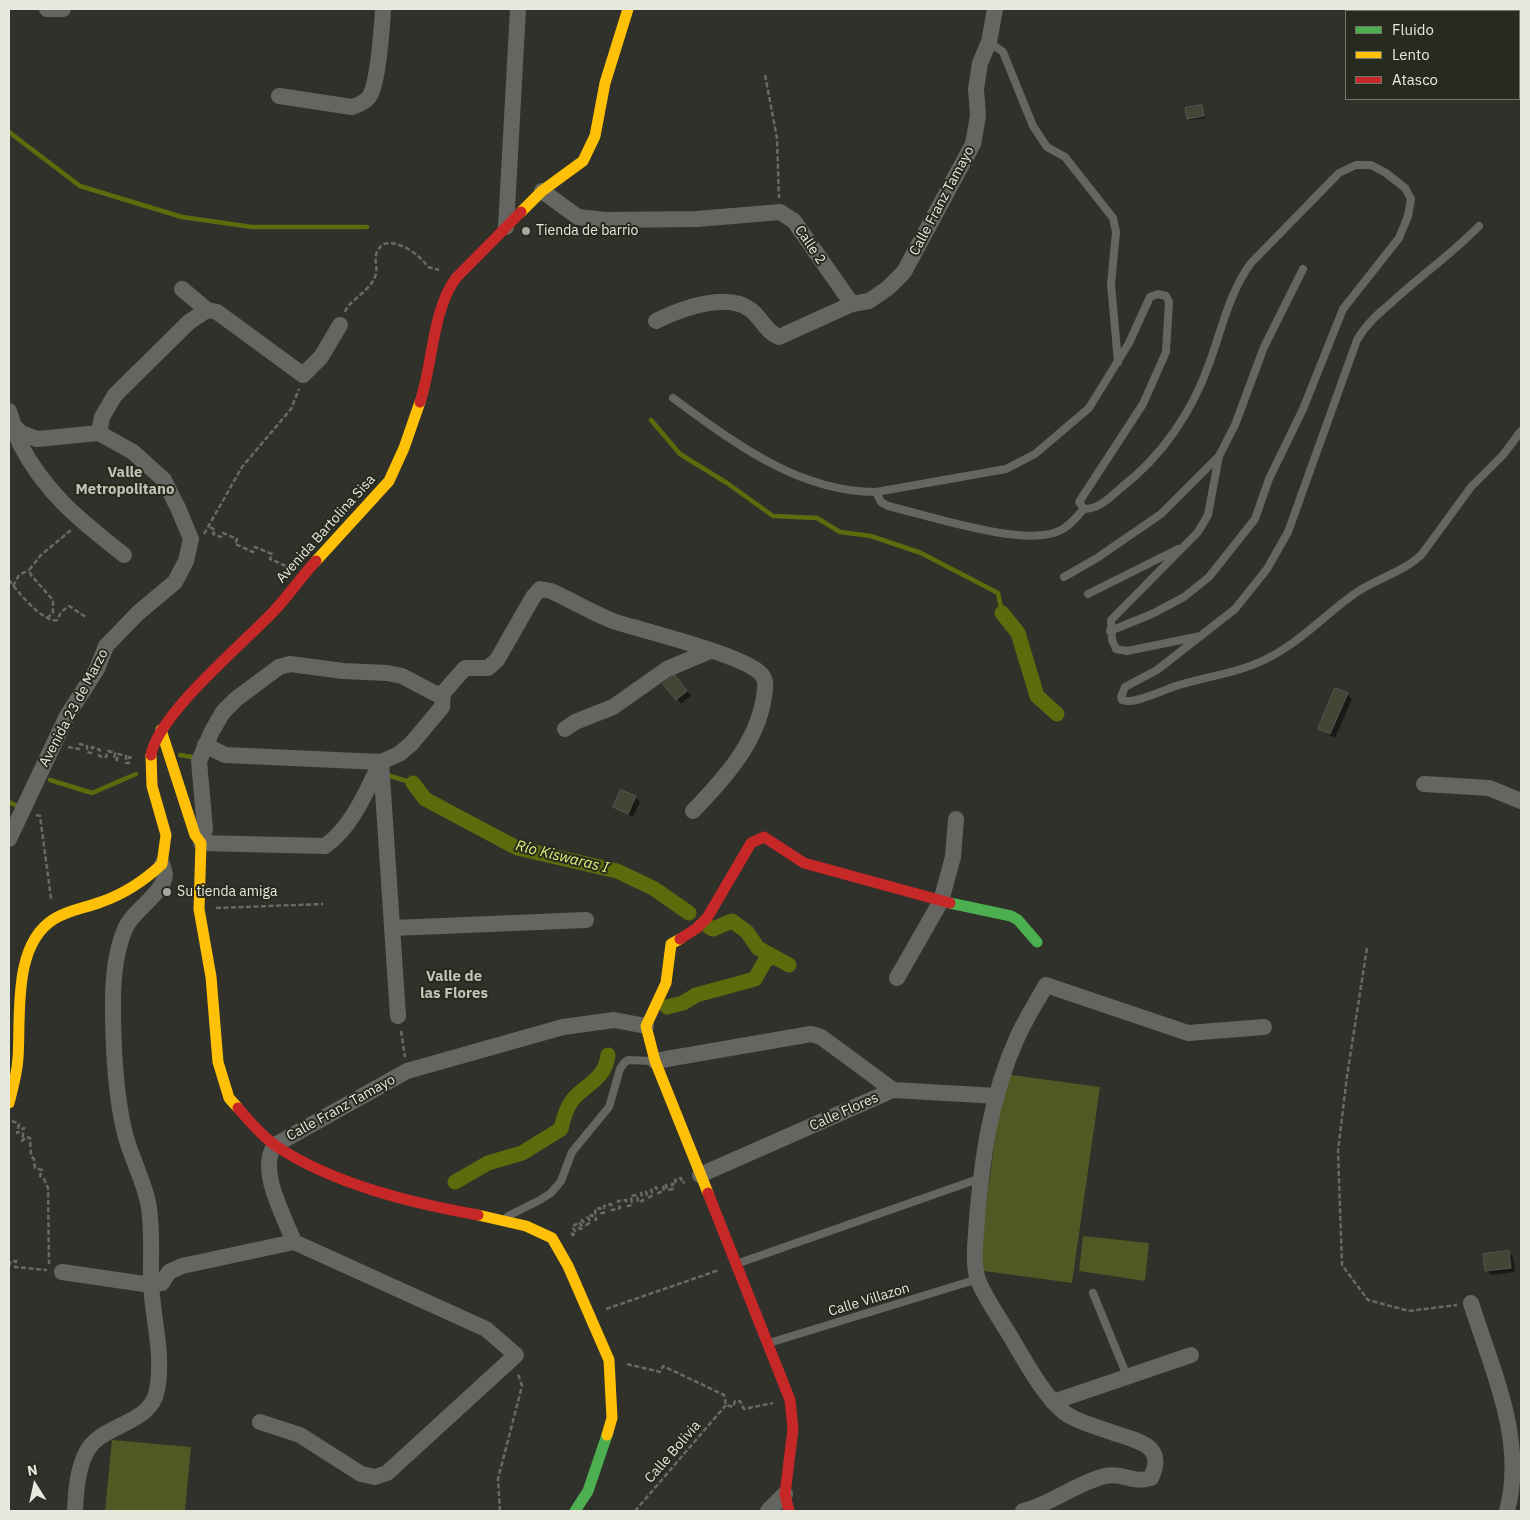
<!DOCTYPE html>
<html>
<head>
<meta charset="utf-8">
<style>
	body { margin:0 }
	#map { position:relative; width:1530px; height:1520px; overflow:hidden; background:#30312a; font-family:"IBM Plex Sans",sans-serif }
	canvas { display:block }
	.frame { position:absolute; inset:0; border:10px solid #e7e9e1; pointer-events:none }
	.legend { position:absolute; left:1345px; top:10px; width:175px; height:90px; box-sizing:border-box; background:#272a1e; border:1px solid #74766c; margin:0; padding:6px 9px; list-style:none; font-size:15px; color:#e7e9e1 }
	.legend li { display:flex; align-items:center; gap:10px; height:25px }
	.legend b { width:25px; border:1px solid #74766c }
	.north { position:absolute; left:10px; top:1460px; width:50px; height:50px; -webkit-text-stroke:4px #272a1e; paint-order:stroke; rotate:350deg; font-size:14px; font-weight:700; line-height:20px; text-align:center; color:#e7e9e1 }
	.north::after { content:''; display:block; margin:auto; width:18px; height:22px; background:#e7e9e1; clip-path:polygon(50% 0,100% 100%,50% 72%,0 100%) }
</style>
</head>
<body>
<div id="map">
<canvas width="1530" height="1520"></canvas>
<div class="frame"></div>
<ul class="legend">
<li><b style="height:6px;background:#4caf50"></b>Fluido</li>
<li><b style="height:6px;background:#ffc107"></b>Lento</li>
<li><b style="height:6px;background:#c62828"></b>Atasco</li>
</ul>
<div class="north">N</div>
</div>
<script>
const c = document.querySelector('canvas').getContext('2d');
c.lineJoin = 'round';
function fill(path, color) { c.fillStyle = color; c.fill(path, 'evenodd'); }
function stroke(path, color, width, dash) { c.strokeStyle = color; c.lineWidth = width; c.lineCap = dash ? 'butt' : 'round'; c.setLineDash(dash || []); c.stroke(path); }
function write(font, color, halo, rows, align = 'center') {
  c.font = font + ' "IBM Plex Sans",sans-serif'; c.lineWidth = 4; c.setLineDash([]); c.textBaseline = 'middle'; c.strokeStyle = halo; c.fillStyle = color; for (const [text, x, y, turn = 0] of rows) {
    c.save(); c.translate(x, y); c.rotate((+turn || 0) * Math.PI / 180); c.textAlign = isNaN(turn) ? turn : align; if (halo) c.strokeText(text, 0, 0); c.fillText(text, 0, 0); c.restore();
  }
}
fill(new Path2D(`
	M1004 1074 1100 1087 1072 1283 977 1270Z
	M1083 1236 1149 1243 1145 1281 1079 1271Z
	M112 1440 191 1447 185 1511H105Z`), '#4f5923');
fill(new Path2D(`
	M1201 107 1205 118 1190 120 1188 118Z
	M679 681 691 696 681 704 677 699Z
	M1347 694 1352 699 1335 738 1319 729Z
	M635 797 640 802 633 817 615 807Z
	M1508 1252 1513 1257 1515 1272 1491 1275 1486 1270Z`), '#0007');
stroke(new Path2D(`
	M9 132 80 186 182 217 252 227H367
	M651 420 680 454 727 483 773 516 817 518 840 532 871 536 921 553 998 593 1002 613
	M180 755 192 757
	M387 775 413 783
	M50 780 92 793 136 774
	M9 802 19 807`), '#5e6b0d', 4.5);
stroke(new Path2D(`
	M1002 613 1018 633 1037 696 1057 714
	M413 783 425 799 517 848 617 871 653 888 689 913
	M709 927 713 929 732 921 747 932 758 948 789 965
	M667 1007 683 1003 696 995 755 979 765 961 773 956
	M455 1182 488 1163 522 1153 561 1129C563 1118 568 1104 575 1097 590 1082 605 1078 608 1055`), '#5e6b0d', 15);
const building = new Path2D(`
	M1202 105 1204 116 1187 119 1185 108Z
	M675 675 687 691 676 700 663 684Z
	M1335 688 1348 693 1330 734 1318 729Z
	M621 790 636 796 628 814 613 807Z
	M1509 1251 1511 1268 1485 1271 1483 1254Z`);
fill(building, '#434635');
stroke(building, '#565751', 1);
stroke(new Path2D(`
	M765 75 777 138 779 198
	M345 312C349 300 369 292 375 277 380 265 369 257 383 244 400 240 419 254 428 267L439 270
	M210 527 215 530 213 534 221 537 223 533 237 539 235 544 253 552 255 547 272 554 270 559 288 567
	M204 534 242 467 291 409 299 389
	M9 580C17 591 43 623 57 620L61 612 69 606 86 617
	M13 586 19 575 29 570
	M47 618 53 613V600L31 575 29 570 41 555 71 530
	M68 747 79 749 80 744 87 746V752L91 753 92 747 100 750 99 756 106 757 108 751 115 753 114 759 117 760 118 754 126 756V763H129V757L132 758
	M36 815 40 816 51 898H53
	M216 908 323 904
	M1367 948 1347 1076 1338 1151 1342 1265 1368 1300 1409 1311 1457 1305
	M401 1031 405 1057
	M12 1121 19 1124 17 1133 24 1128 22 1141 26 1137 30 1138 31 1156 34 1159 35 1168 42 1170 40 1176 44 1179 48 1188 49 1264
	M571 1233 573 1235 576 1232 572 1227 576 1224 580 1229 583 1228 579 1222 582 1220 586 1225 591 1222 587 1217 592 1215 596 1220 595 1209 600 1208 601 1213H604V1206L611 1204 612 1210 620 1208 618 1201 626 1200 628 1206 632 1205 631 1196 637 1195 638 1202 643 1201 641 1193 646 1192 648 1198 653 1195 651 1190 656 1187 658 1193 664 1191 663 1185H666L667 1190 673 1189 672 1184H676L675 1180 681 1178 682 1183 685 1182
	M9 1266 11 1261H16L15 1267 47 1270
	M606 1309 719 1270
	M627 1364 660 1372 663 1366 724 1395 726 1405 733 1407 735 1401H740L744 1409 773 1403
	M500 1511 498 1479 522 1386 518 1374
	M635 1511 726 1405`), '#696a66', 2.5, [5, 2.5]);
stroke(new Path2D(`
	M989 42 1003 52 1033 126 1047 147 1065 157 1113 218 1116 232 1111 284 1118 362
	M1479 226C1452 254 1420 276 1391 303 1378 314 1366 324 1357 340L1288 532 1267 569 1235 609 1157 670 1125 687 1121 697 1122 700C1132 705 1162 691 1173 687 1203 677 1235 674 1264 660 1299 644 1325 614 1357 592 1378 578 1404 572 1422 554L1471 487 1503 455 1521 431
	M673 398C733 442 798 492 876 492L1006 469 1035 454 1089 408 1129 343 1150 297 1158 294 1166 296 1169 302 1166 352 1143 404 1079 502 1084 509
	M876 492 881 502 888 506C927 515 1027 549 1061 530 1071 525 1077 516 1084 509
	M1084 509C1100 509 1110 497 1122 487 1162 456 1192 412 1209 364 1222 329 1229 293 1251 263L1339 173 1356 165H1371L1386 173 1405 188 1411 199 1408 216 1399 238 1343 309 1303 409 1269 479 1255 519 1209 577 1184 597 1152 614 1110 631
	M1064 577 1097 558 1161 514 1219 456
	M1088 594 1178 549
	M1201 636 1127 651 1116 649 1112 640 1111 620 1198 532 1208 515 1219 456 1235 425 1264 347 1303 269
	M508 1216 540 1200 551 1193 561 1181 572 1152 609 1107 620 1069 624 1063 628 1060 651 1061
	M739 1263 981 1178
	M1093 1293 1127 1376
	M769 1343 978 1279`), '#656662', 8);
stroke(new Path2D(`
	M47 9H63
	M279 96 352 107C359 105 364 103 369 97 378 84 382 27 383 9
	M542 191 578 217 606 220 697 219 780 212 794 221 852 304
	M506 227 518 9
	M182 289 207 310 217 312 303 375 321 357 340 325
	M656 321C680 309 728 291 751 310 762 319 766 332 779 337L852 304 869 301 888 288 904 272 973 144 978 116 976 89 980 63 989 42 995 9
	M9 411C13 422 15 433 20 444 46 494 81 521 124 555
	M99 433 102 417 115 395 189 322 207 310
	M565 729 575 722 613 707 667 669 710 651
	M205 745 225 755 381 762 399 754 411 744 442 707 443 693
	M381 762C366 791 353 826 325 846L201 843 205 829 199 761 212 731 223 712 236 699 279 667 290 664 343 671 387 673 402 676 436 694 443 693 465 668H488L497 660 533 597 540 589 551 591C573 601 594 614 616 622 644 631 748 656 762 675 767 682 765 689 764 697 757 743 724 779 693 811
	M381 762 398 1016
	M1424 784 1489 788 1521 801
	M9 839 67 716 97 669 106 646 138 613 175 582 186 561 191 539 178 508 164 480 133 452 99 433 37 439 21 433 15 427
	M393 928 586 920
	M897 978 941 901 953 857 956 819
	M655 1061 811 1034 821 1037 893 1090
	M700 1175 893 1090 997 1096
	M294 1242C284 1216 257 1169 275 1145L407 1071 563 1027 614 1020 646 1026
	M62 1272 151 1285 162 1283 169 1272 182 1266 294 1242 486 1329 516 1355 387 1473 375 1477 361 1474 300 1435 260 1422
	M1471 1303C1492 1370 1526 1440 1507 1511
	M1053 1402 1191 1355
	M75 1511C76 1491 77 1471 86 1453 100 1423 151 1426 157 1390 163 1360 155 1326 152 1296 149 1265 154 1233 148 1202 143 1179 131 1157 125 1134 115 1094 113 1044 113 1003 113 978 115 952 125 929 132 911 164 893 165 875 165 872 163 867 162 864
	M768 1511 785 1494
	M1023 1511C1052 1504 1076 1483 1105 1476 1123 1472 1133 1484 1151 1478 1166 1446 1140 1442 1117 1434 1101 1428 1079 1423 1065 1413 1045 1398 1025 1361 1012 1339 1001 1320 986 1300 978 1280 972 1262 976 1238 977 1219 982 1158 991 1095 1017 1038 1025 1020 1036 1003 1046 985L1188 1033 1264 1027`), '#656662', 16);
stroke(new Path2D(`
	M950 903 1011 916 1018 920 1037 942
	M575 1511 588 1491 607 1435`), '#4caf50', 11);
stroke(new Path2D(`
	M521 212 542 191 583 161 595 136 605 83 628 9
	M316 561 389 481 404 448 420 402
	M161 730 195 835 201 843 199 909 211 977 218 1062 229 1098 238 1108
	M680 939 671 944 666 983 646 1026 655 1061 708 1193
	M9 1103C13 1088 17 1074 18 1058 21 1016 12 945 54 919 68 910 85 908 101 902 124 894 144 881 162 864L166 835 152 786 151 755
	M478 1215 526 1226 552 1238 568 1266 609 1360 612 1418 607 1435`), '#ffc107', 11);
stroke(new Path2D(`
	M420 402C433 364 432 310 456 278L521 212
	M151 755C158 714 244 643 274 611 289 595 301 577 316 561
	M680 939 697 928 707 918 751 843 764 837 804 863 950 903
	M238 1108C249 1121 262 1136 276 1146 333 1184 411 1203 478 1215
	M708 1193 790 1400 793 1429 785 1494 789 1511`), '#c62828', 11);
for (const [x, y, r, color] of [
	[526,231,5,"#a7a9a1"],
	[167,892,5,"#a7a9a1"]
]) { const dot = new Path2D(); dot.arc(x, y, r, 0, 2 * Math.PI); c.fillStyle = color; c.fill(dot); stroke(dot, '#272a1e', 2); }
write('14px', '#e7e9e1', '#272a1e', [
	["Calle Franz Tamayo",942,201,-62],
	["Calle 2",810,245,56],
	["Avenida Bartolina Sisa",326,529,-48],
	["Avenida 23 de Marzo",74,708,-62],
	["Calle Franz Tamayo",341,1108,-29],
	["Calle Flores",844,1112,-24],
	["Calle Villazon",869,1300,-17],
	["Calle Bolivia",673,1452,-49]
]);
write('14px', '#e7e9e1', '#272a1e', [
	["Tienda de barrio",536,231],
	["Su tienda amiga",177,892]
], 'left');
write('bold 15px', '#c0c4b4', '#272a1e', [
	["Valle",125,473],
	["Metropolitano",125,490],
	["Valle de",454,977],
	["las Flores",454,994]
]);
write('italic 15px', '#dbf27a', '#272a1e', [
	["Río Kiswaras I",562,857,14]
]);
</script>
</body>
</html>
